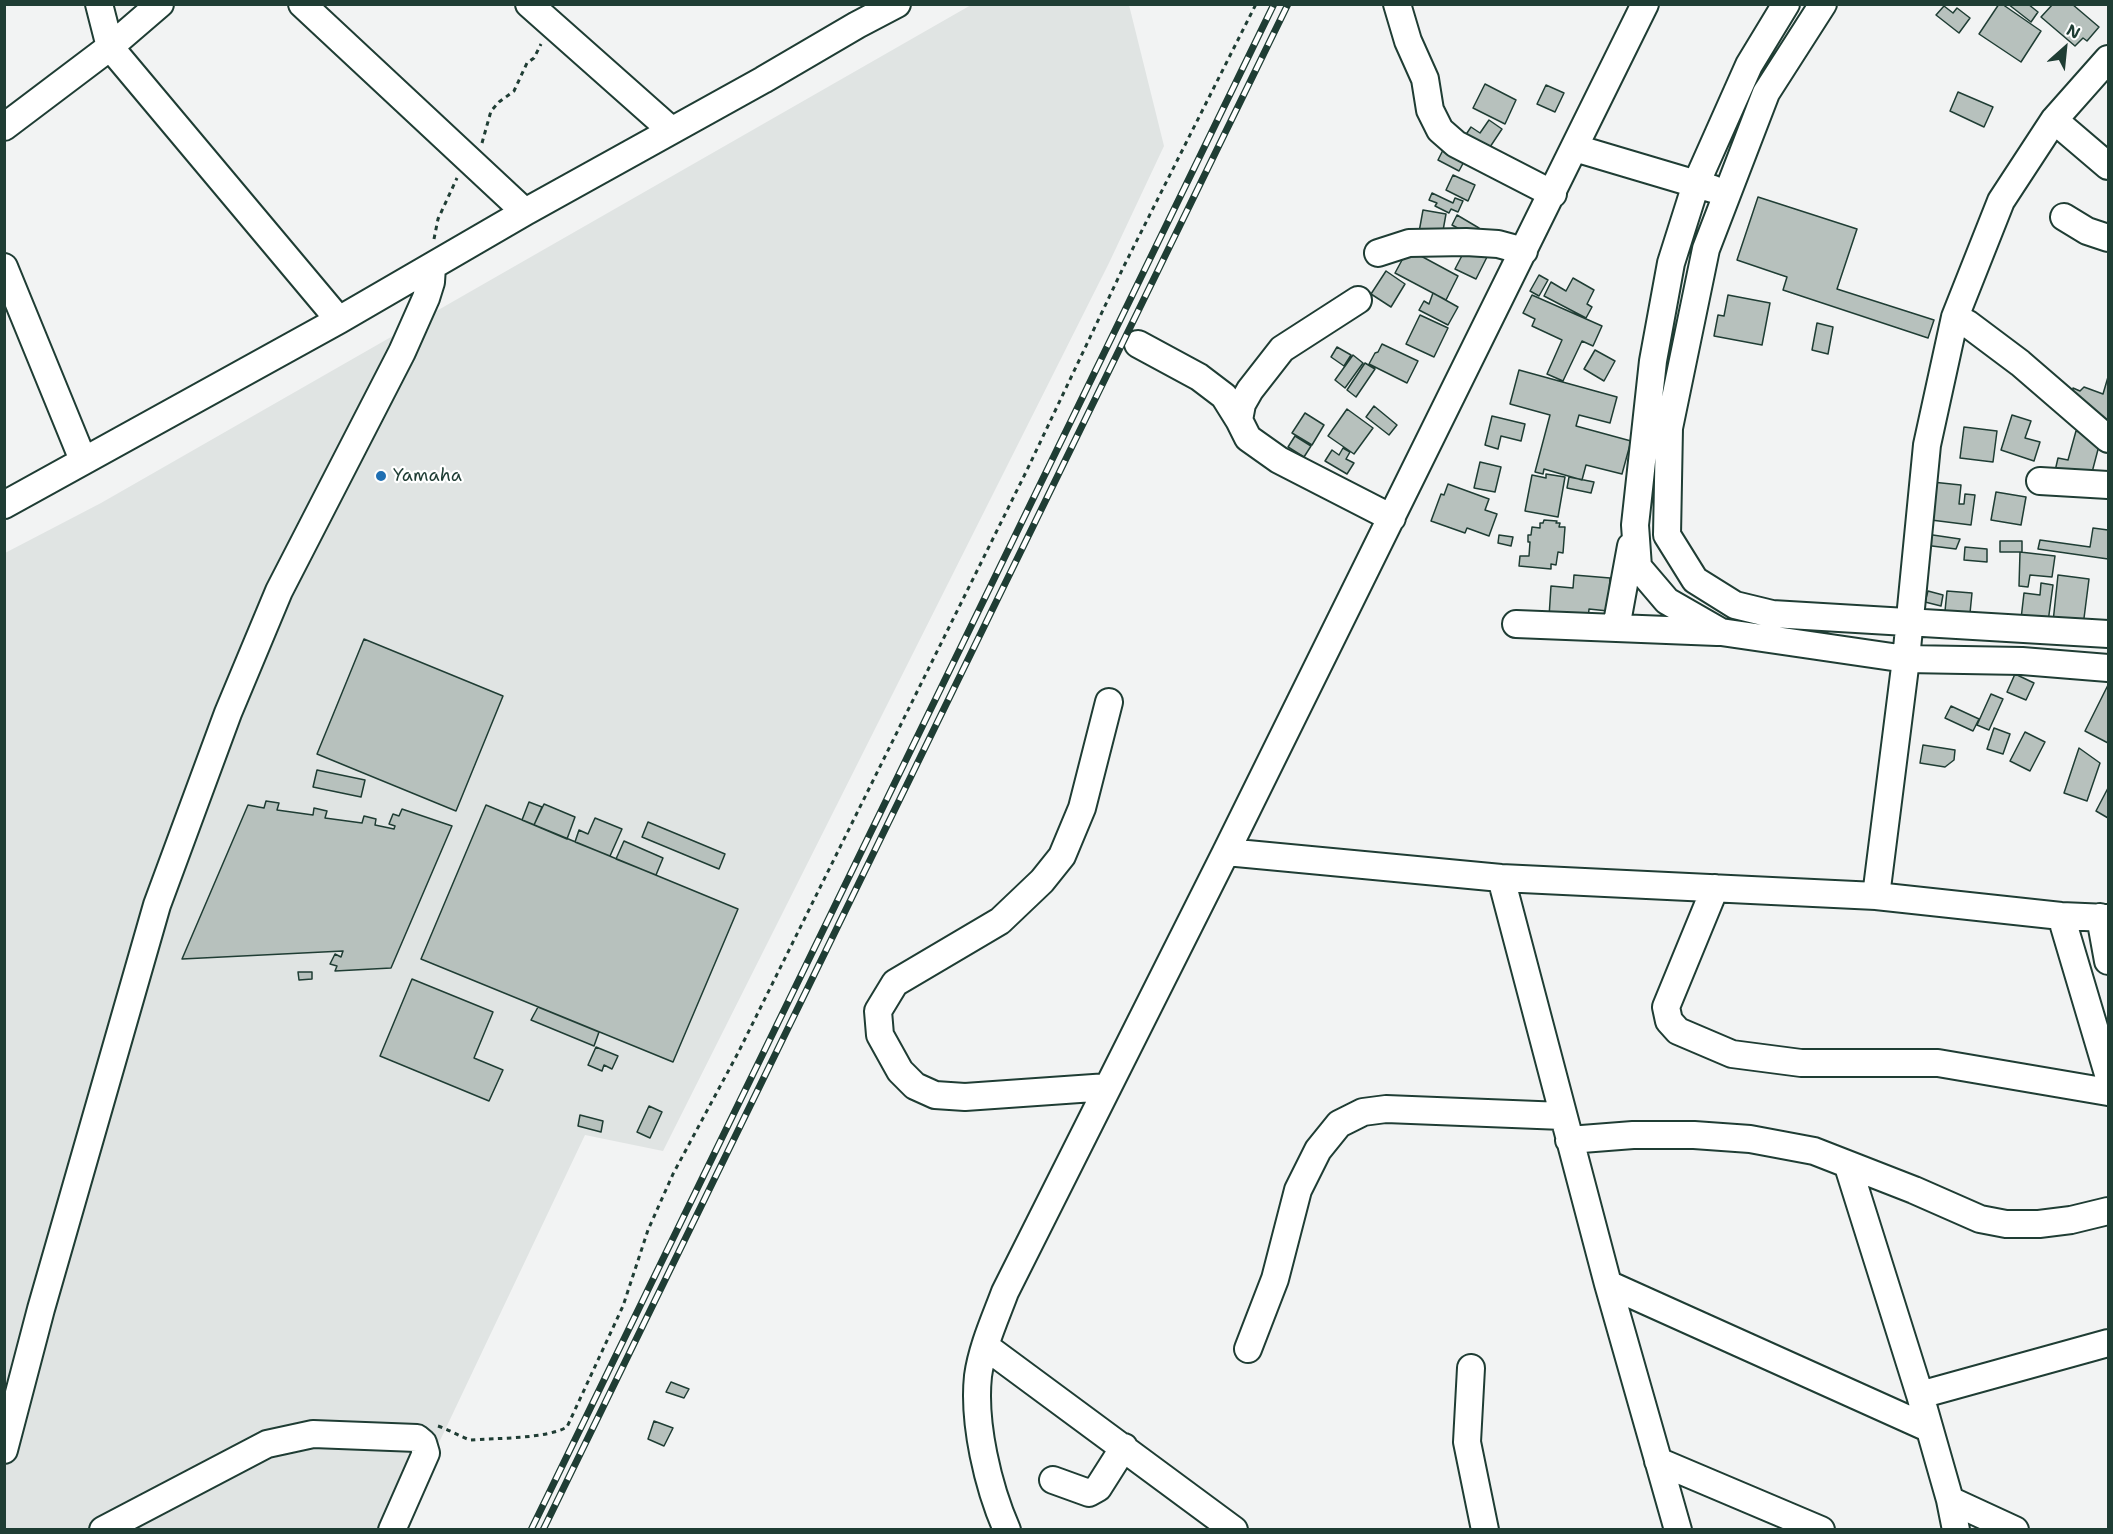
<!DOCTYPE html>
<html>
<head>
<meta charset="utf-8">
<style>
	body { margin:0 }
	#map { position:relative; width:2113px; height:1534px; overflow:hidden; background:#f2f3f3; font-family:"Shantell Sans",sans-serif }
	canvas { display:block }
	.frame { position:absolute; inset:0; border:6px solid #1f3d34; pointer-events:none }
	.north { position:absolute; left:2035px; top:18px; width:60px; height:60px; -webkit-text-stroke:4px #fff; paint-order:stroke; rotate:27deg; font-size:16px; font-weight:700; line-height:24px; text-align:center; color:#1f3d34 }
	.north::after { content:''; display:block; margin:auto; width:21px; height:27px; background:#1f3d34; clip-path:polygon(50% 0,100% 100%,50% 72%,0 100%) }
</style>
</head>
<body>
<div id="map">
<canvas width="2113" height="1534"></canvas>
<div class="frame"></div>
<div class="north">N</div>
</div>
<script>
const c = document.querySelector('canvas').getContext('2d');
c.lineJoin = 'round';
function fill(path, color) { c.fillStyle = color; c.fill(path, 'evenodd'); }
function stroke(path, color, width, dash) { c.strokeStyle = color; c.lineWidth = width; c.lineCap = dash ? 'butt' : 'round'; c.setLineDash(dash || []); c.stroke(path); }
function write(font, color, halo, rows, align = 'center') {
  c.font = font + ' "Shantell Sans",sans-serif'; c.lineWidth = 4.5; c.setLineDash([]); c.textBaseline = 'middle'; c.strokeStyle = halo; c.fillStyle = color; for (const [text, x, y, turn = 0] of rows) {
    c.save(); c.translate(x, y); c.rotate((+turn || 0) * Math.PI / 180); c.textAlign = isNaN(turn) ? turn : align; if (halo) c.strokeText(text, 0, 0); c.fillText(text, 0, 0); c.restore();
  }
}
fill(new Path2D(`
	M971 5H1129L1164 146 1109 263 663 1151 585 1135 398 1529 5 1530V553L101 503Z`), '#e0e4e3');
const building = new Path2D(`
	M1999 4H2002L2041 31 2021 62 1979 34Z
	M2008 4H2028L2038 12 2031 22Z
	M2053 4H2072L2099 27 2087 41 2083 38 2075 46 2041 17Z
	M1944 6 1953 13 1957 8 1970 18 1959 33 1936 15Z
	M1485 84 1516 100 1505 124 1473 108Z
	M1546 85 1564 93 1555 112 1537 104Z
	M1958 92 1993 107 1984 127 1950 111Z
	M1489 120 1502 129 1488 150 1465 136 1471 127 1480 133Z
	M1446 144 1467 156 1459 171 1438 160Z
	M1453 175 1475 185 1468 201 1446 190Z
	M1432 193 1453 203 1455 198 1463 201 1458 212 1451 209 1449 213 1435 206 1437 203 1429 200Z
	M1758 197 1857 229 1837 289 1934 320 1928 338 1783 290 1787 277 1737 260Z
	M1423 210 1446 214 1442 236 1419 232Z
	M1457 215 1479 228 1474 237 1452 225Z
	M1467 246 1491 249 1476 279 1455 269Z
	M1408 249 1458 276 1446 300 1395 273Z
	M1386 271 1405 284 1391 307 1371 294Z
	M1539 275 1548 280 1539 296 1530 291Z
	M1573 278 1594 290 1587 304 1592 307 1586 318 1544 296 1551 282 1566 291Z
	M1433 293 1458 307 1448 325 1419 310 1424 301 1429 304Z
	M1532 295 1602 326 1593 346 1582 341 1563 381 1547 374 1562 340 1532 326 1535 319 1523 313Z
	M1728 295 1770 303 1762 345 1714 336 1718 315 1724 316Z
	M1420 315 1448 328 1434 357 1406 344Z
	M1817 323 1833 327 1828 354 1812 350Z
	M1382 344 1418 361 1407 383 1369 364 1375 353 1378 352Z
	M1337 347 1351 355 1344 366 1331 357Z
	M1595 350 1615 361 1604 381 1584 369Z
	M1353 355 1363 363 1345 388 1335 380Z
	M1365 363 1375 369 1356 397 1347 390Z
	M1519 370 1617 397 1610 423 1579 415 1576 426 1631 441 1622 474 1586 465 1582 480 1544 469 1543 474 1535 472 1550 415 1510 404Z
	M2108 377V425L2072 394 2073 388 2080 391 2084 387 2103 394Z
	M1374 406 1397 425 1389 435 1366 417Z
	M1347 409 1373 428 1354 454 1328 436Z
	M1305 413 1324 425 1312 445 1292 433Z
	M2012 415 2031 421 2025 438 2040 442 2034 461 2001 450Z
	M1492 416 1525 424 1521 441 1501 436 1498 449 1485 445Z
	M1964 427 1997 431 1993 462 1960 458Z
	M2076 431 2101 438 2090 480 2055 471 2058 458 2068 460Z
	M1295 436 1311 446 1304 457 1288 447Z
	M1343 448 1350 452 1346 459 1354 463 1347 474 1325 461 1332 450 1339 455Z
	M1480 462 1501 467 1495 492 1474 488Z
	M1546 474 1565 477 1558 517 1525 511 1532 475 1546 478Z
	M1569 477 1594 482 1591 493 1567 488Z
	M1932 482 1961 485 1959 504H1964L1965 494 1975 495 1971 525 1923 519Z
	M1448 484 1489 499 1485 510 1497 514 1489 536 1467 528 1465 533 1431 521 1441 494 1444 495Z
	M1996 492 2026 497 2021 525 1991 520Z
	M1544 520 1557 521 1556 523H1560L1559 527H1565L1563 553 1558 552 1556 565 1551 564V569L1519 566 1520 556H1529L1530 542H1528V535H1531L1532 527 1540 528V523H1543Z
	M2093 528 2108 530V559L2038 549 2040 540 2090 547Z
	M1926 534 1960 539 1956 549 1924 545Z
	M1499 535 1513 537 1511 546 1498 543Z
	M2000 541H2022V552H2000Z
	M1965 547 1987 549V562L1964 560Z
	M2020 552 2055 556 2052 577 2030 575 2028 587 2019 586Z
	M1574 575 1610 578 1608 611 1589 609 1588 620 1549 617 1551 586 1573 588Z
	M2058 575 2089 579 2083 626 2053 622Z
	M2041 583 2053 585 2048 622 2021 619 2024 593 2040 595Z
	M1928 591 1943 595 1941 606 1925 602Z
	M1947 591 1972 593 1970 613 1945 611Z
	M364 639 503 696 456 811 317 754Z
	M2015 674 2034 683 2026 700 2007 692Z
	M2108 685V743L2085 731Z
	M1991 694 2003 699 1989 730 1977 725Z
	M1951 706 1979 719 1973 731 1945 718Z
	M1994 728 2010 734 2003 754 1987 749Z
	M2025 732 2045 742 2030 771 2010 761Z
	M1923 745 1955 750 1954 760 1945 767 1920 763Z
	M2079 748 2100 763 2087 801 2064 793Z
	M317 770 365 780 361 797 313 787Z
	M2108 788V818L2096 811Z
	M266 801 279 803 277 810 313 815 314 808 327 811 325 818 362 823 364 816 376 819 375 825 394 829 395 826 389 824 393 814 399 816 402 809 452 826 391 968 335 971 337 966 330 964 335 954 341 957 343 951 182 959 248 805 264 808Z
	M529 802 542 807 534 825 522 820Z
	M544 804 575 817 567 839 534 825Z
	M486 805 738 909 673 1062 421 959Z
	M595 818 622 829 610 856 575 842 579 830 588 834Z
	M648 822 725 854 719 869 642 837Z
	M624 841 663 858 656 875 616 859Z
	M298 972H312V979L299 980Z
	M412 979 493 1012 474 1058 503 1070 489 1101 380 1056Z
	M538 1007 599 1032 594 1046 531 1020Z
	M596 1047 618 1056 612 1069 604 1065 602 1071 588 1065Z
	M649 1106 662 1112 650 1138 637 1132Z
	M580 1115 603 1121 601 1132 578 1126Z
	M671 1382 689 1389 684 1398 666 1392Z
	M654 1421 673 1428 664 1446 648 1439Z`);
fill(building, '#b7c1bd');
stroke(building, '#1f3d34', 1.5);
const minor = new Path2D(`
	M99 4 110 47 339 320
	M302 4 525 212
	M529 4 671 130
	M1397 4 1408 41 1425 79 1430 110 1440 130 1456 144 1553 194
	M1786 4 1749 65 1696 184 1671 263 1653 361 1646 425 1635 525 1638 567 1667 601 1721 632 1906 659 2022 661 2108 668
	M1823 4 1766 93 1706 249 1669 428 1667 535 1695 580 1735 605 1772 614 2108 634
	M2054 120 2108 166
	M4 127 110 47 160 4
	M1575 148 1713 189
	M2064 217 2087 231 2108 238
	M1378 253 1409 243 1466 242 1498 244 1524 251
	M4 267 83 460
	M1358 300 1282 349 1250 390 1242 404 1239 420 1248 438 1279 460 1392 518
	M1955 317 1968 324 2020 363 2108 439
	M1138 344 1199 377 1224 396 1239 420
	M2040 481 2108 485
	M4 505 339 320 525 212 763 80 857 25 897 4
	M1516 624 1717 632
	M1616 628 1631 546
	M1226 852 1501 878 1876 896 2061 916 2108 918
	M1501 878 1608 1284 1678 1530
	M1715 888 1666 1007 1669 1021 1678 1031 1732 1054 1801 1063H1938L2108 1092
	M1876 896 1906 659 1927 445 1955 317 2001 201 2054 120 2108 59
	M2061 916 2108 1074
	M2100 917 2108 961
	M1108 1087 965 1097 935 1095 915 1086 900 1071 880 1035 878 1011 895 983 1000 921 1042 881 1062 856 1082 808 1109 702
	M1569 1140 1633 1135H1694L1750 1139 1814 1151 1914 1190 1980 1219 2006 1224H2039L2071 1220 2108 1211
	M1848 1166 1920 1395 1950 1500 1956 1530
	M1608 1284 1928 1428
	M985 1346 1234 1530
	M1248 1349 1275 1279 1298 1190 1318 1150 1339 1124 1363 1112 1386 1109 1563 1116
	M1471 1368 1467 1442 1485 1530
	M1920 1395 2108 1343
	M4 1450 41 1309 157 905 228 713 279 591 402 352 426 298 431 282 432 267
	M1658 1461 1821 1530
	M1053 1480 1089 1493 1098 1488 1124 1447
	M1950 1500 2015 1530
	M103 1530 267 1444 313 1434 417 1438 423 1443 426 1453 392 1530
	M1007 1530C988 1487 973 1423 978 1376 982 1347 995 1319 1005 1292L1226 852 1645 4`);
stroke(minor, '#1f3d34', 30);
stroke(new Path2D(`
	M482 143 491 111 499 102 514 91 527 63 534 58 541 44
	M434 239 438 219 457 178
	M438 1426C450 1430 459 1436 470 1440 496 1438 546 1439 567 1427L623 1306 648 1230 673 1174 738 1053 1027 470 1123 268 1256 4`), '#1f3d34', 3, [4.5, 4.5]);
stroke(minor, '#fff', 26);
const rail = new Path2D(`
	M531 1530 1274 4
	M543 1530 1288 4`);
stroke(rail, '#1f3d34', 7);
stroke(rail, '#fff', 4.5, [14]);
for (const [x, y, r, color] of [
	[381,476,6,"#1f6fb2"]
]) { const dot = new Path2D(); dot.arc(x, y, r, 0, 2 * Math.PI); c.fillStyle = color; c.fill(dot); stroke(dot, '#fff', 2); }
write('18px', '#1f3d34', '#fff', [
	["Yamaha",393,476]
], 'left');
</script>
</body>
</html>
